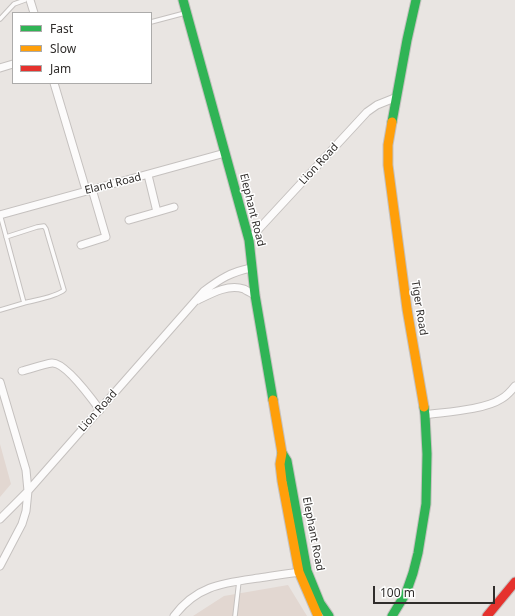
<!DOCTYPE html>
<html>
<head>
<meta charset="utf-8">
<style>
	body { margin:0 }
	#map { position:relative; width:515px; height:616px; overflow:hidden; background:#e9e5e2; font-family:"Noto Sans",sans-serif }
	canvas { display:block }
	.legend { position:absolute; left:12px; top:12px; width:140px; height:72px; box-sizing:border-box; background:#fff; border:1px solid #acabaa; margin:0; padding:5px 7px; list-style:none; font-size:12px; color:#302d2b }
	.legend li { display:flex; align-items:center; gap:8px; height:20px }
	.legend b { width:20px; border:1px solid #acabaa }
	.scale { position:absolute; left:373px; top:586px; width:122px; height:18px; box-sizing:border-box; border:2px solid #302d2b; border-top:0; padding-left:5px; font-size:12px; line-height:14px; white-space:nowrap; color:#302d2b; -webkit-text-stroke:3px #fff; paint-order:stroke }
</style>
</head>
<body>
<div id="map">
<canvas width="515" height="616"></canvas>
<ul class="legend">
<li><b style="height:5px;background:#30b455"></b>Fast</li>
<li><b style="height:5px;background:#ff9f0a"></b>Slow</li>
<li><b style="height:5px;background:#e5322d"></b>Jam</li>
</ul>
<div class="scale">100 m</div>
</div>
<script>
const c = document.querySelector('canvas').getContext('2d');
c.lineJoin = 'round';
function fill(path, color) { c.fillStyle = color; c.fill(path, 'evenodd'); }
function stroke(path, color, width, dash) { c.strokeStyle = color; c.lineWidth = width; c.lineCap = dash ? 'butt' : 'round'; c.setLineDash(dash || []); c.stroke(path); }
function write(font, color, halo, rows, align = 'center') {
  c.font = font + ' "Noto Sans",sans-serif'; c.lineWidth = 3; c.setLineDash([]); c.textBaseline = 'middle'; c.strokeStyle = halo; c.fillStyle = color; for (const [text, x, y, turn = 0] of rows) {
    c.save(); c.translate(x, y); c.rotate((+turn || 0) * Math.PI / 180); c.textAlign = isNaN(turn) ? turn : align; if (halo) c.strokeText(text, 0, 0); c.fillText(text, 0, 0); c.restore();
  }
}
fill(new Path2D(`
	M0 444 11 484 0 497Z
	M288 585 307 616H193L224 596Z`), '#e2d7d1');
const lane = new Path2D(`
	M0 19 14 4 25 0
	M151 22 185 13
	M0 214 24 303C35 300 56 297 64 290L48 236 46 229 44 226 37 227 6 237
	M0 310 24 303
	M235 616 239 581`);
const street = new Path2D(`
	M30 0 34 13
	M0 68 13 64
	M54 83 86 190
	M157 212 174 207
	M0 215 225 153
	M129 220 157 212 148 175
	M249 240 256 232 367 112 377 105 397 97
	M81 245 106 237 92 189
	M198 300C212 293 228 284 244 289 247 291 251 293 255 295
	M22 371C30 369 44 364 52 363 65 362 92 399 100 410
	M0 382 26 470 28 491 26 511 22 524 0 566
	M425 415C445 412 484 410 501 399 507 396 511 391 515 386
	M0 519 28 491 204 291C220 279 231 272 251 268
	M174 616C197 585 224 583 259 578 274 576 288 573 302 572`);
const fast = new Path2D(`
	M183 0 249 240 255 295 273 400
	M392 122 407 40 416 0
	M282 453 287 461 307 571 320 603 329 616
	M392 616 406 593 413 573 418 553 426 504 427 454 425 415 424 407`);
const slow = new Path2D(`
	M392 122 388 145V165L407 309 424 407
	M273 400 282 453 280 464 282 481 299 572 318 616`);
const jam = new Path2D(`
	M487 616 515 582`);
stroke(lane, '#c5c1bf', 5.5);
stroke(street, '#c5c1bf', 9);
stroke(fast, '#c5c1bf', 11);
stroke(slow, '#c5c1bf', 11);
stroke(jam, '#c5c1bf', 11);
stroke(lane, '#fcfbfb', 3.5);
stroke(street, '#fcfbfb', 7);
stroke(fast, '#30b455', 9);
stroke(slow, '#ff9f0a', 9);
stroke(jam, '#e5322d', 9);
write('11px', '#302d2b', '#fff', [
	["Lion Road",319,164,-47],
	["Eland Road",113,184,-14],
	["Elephant Road",252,210,76],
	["Tiger Road",419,308,81],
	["Lion Road",98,411,-48],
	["Elephant Road",313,534,79]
]);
</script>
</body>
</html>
